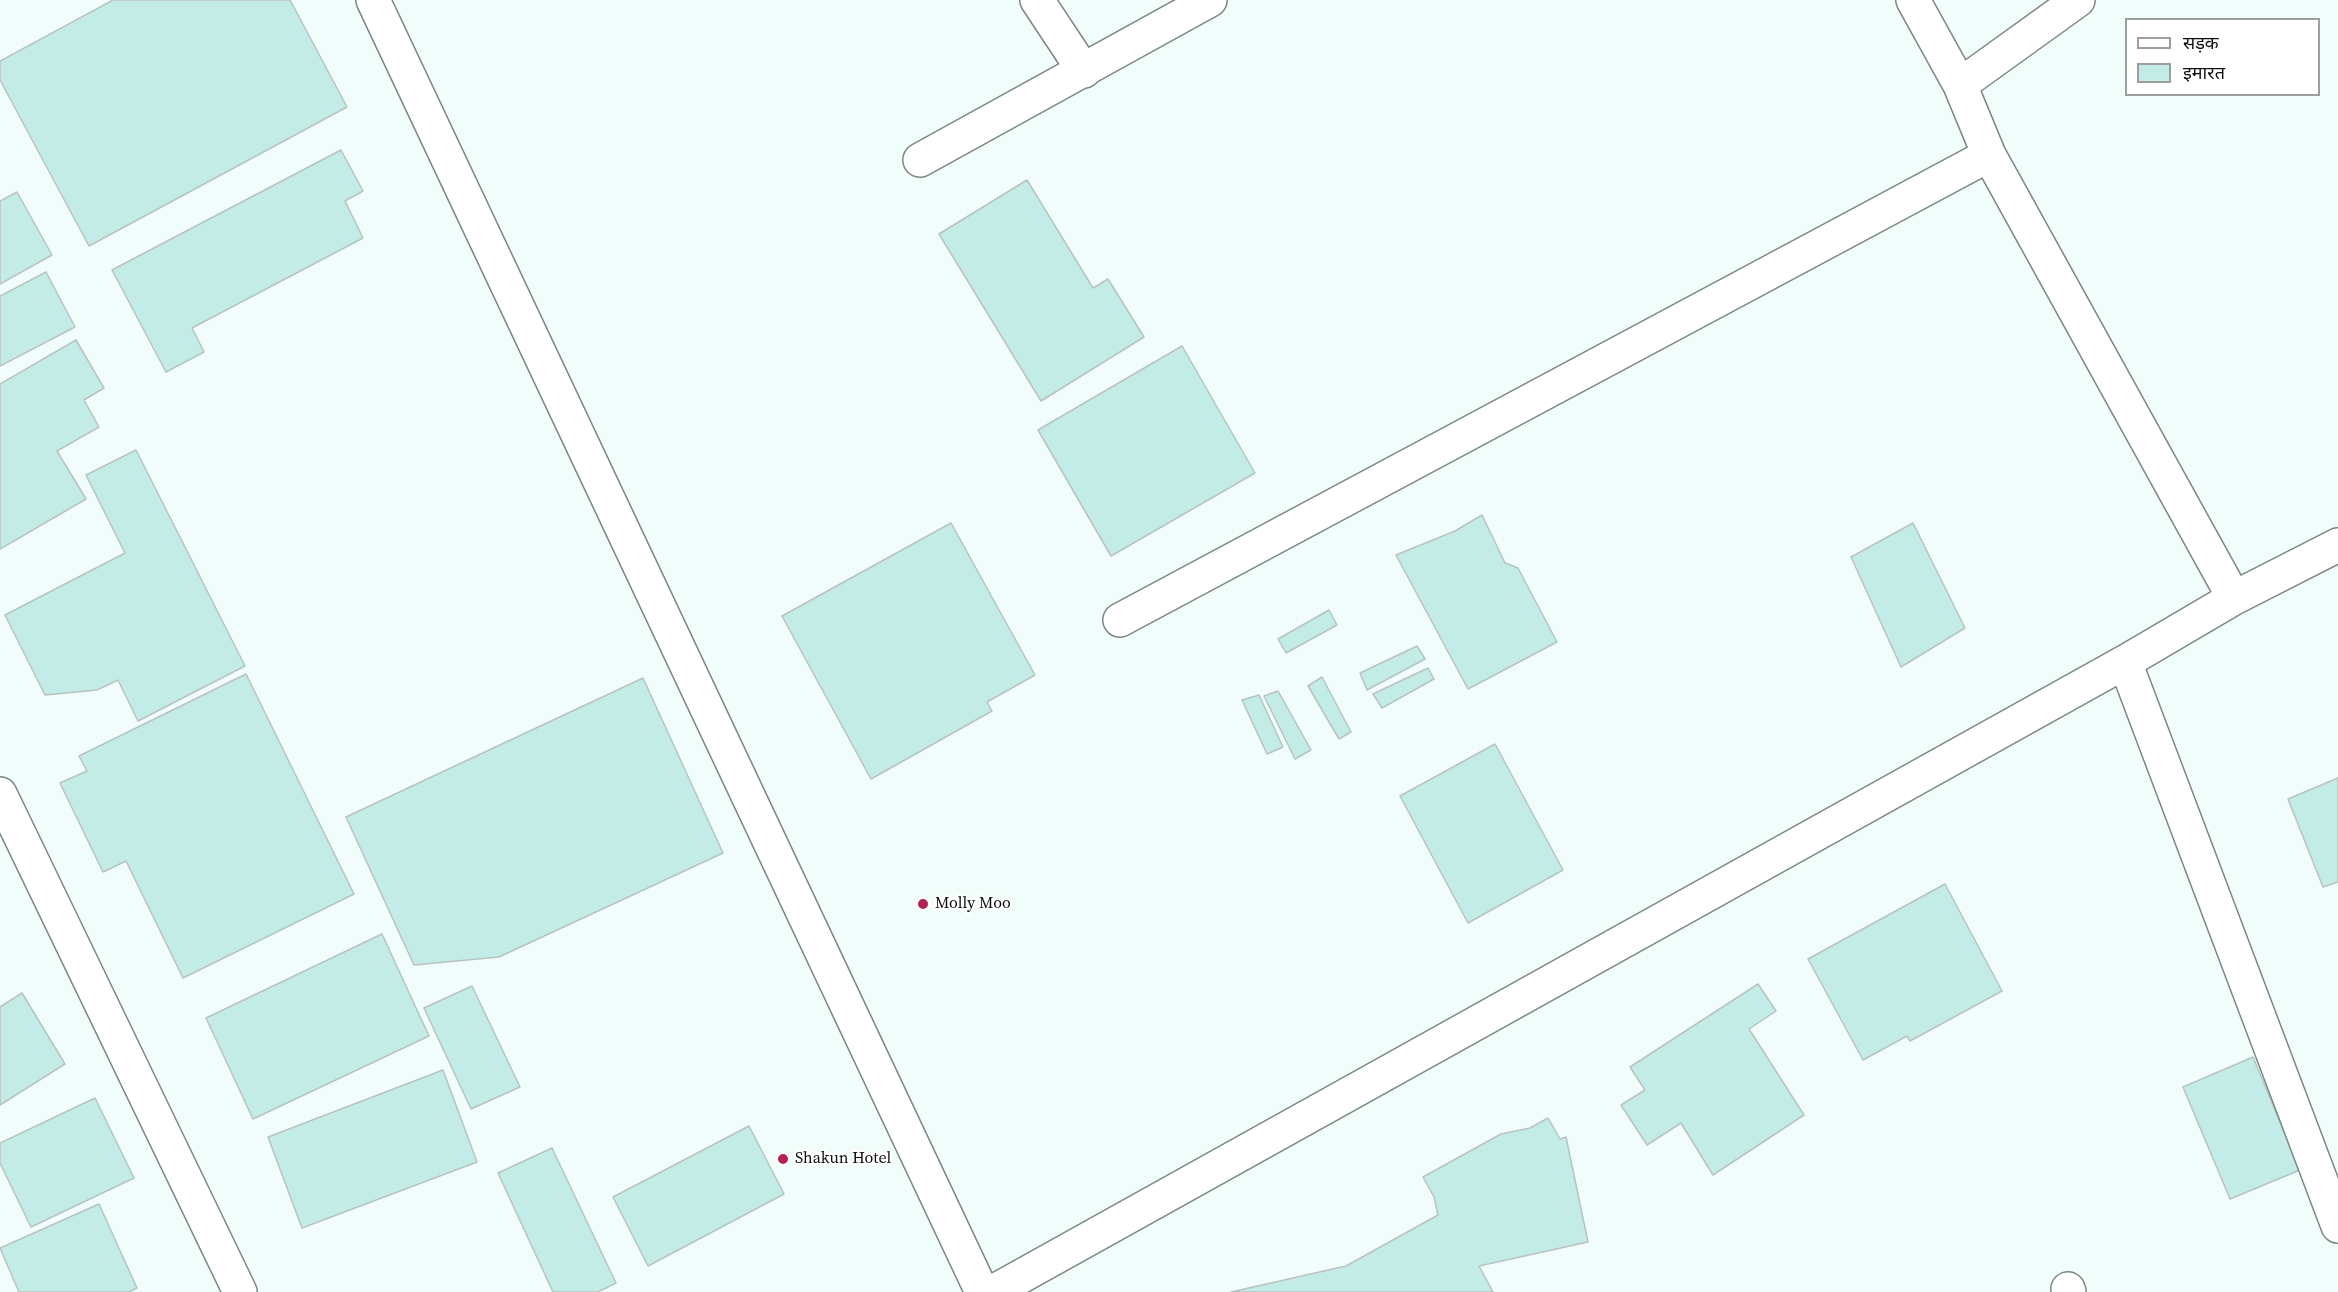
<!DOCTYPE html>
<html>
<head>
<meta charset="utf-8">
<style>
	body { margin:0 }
	#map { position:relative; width:2338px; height:1292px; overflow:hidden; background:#f0fdfb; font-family:"Source Serif 4","Noto Sans Devanagari",serif }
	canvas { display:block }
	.legend { position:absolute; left:2125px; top:18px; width:195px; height:78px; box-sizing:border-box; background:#fff; border:2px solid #9d9f9f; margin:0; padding:8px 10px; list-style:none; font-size:18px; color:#0b0f0e }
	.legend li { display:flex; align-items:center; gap:12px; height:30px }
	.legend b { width:30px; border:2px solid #9d9f9f }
</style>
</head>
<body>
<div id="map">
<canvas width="2338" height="1292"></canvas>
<ul class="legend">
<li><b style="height:8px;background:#fff"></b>सड़क</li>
<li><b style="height:16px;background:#c4ece6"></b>इमारत</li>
</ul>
</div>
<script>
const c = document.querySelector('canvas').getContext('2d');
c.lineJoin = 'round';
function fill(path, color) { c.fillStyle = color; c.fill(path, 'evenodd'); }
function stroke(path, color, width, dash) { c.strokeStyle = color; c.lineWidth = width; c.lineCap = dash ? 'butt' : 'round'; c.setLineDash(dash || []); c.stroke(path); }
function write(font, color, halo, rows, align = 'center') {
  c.font = font + ' "Source Serif 4",serif'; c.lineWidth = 4.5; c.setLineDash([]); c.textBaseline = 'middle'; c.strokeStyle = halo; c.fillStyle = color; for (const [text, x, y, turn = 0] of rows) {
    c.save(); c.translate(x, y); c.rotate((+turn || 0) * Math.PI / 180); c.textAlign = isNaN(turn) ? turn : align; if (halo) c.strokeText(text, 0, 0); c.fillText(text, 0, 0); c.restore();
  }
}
const building = new Path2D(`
	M113 0H290L347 107 89 246 0 80V61Z
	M341 150 363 191 345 201 363 238 192 328 204 352 166 372 112 270Z
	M1027 180 1093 288 1108 279 1144 337 1041 401 939 234Z
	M17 192 52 255 0 284V201Z
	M46 272 75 327 0 366V296Z
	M76 340 104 388 84 400 99 427 57 451 86 499 0 549V384Z
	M1182 346 1255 473 1111 556 1038 430Z
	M136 450 245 666 138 721 118 680 97 690 45 695 5 615 125 553 86 475Z
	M1482 515 1505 563 1518 568 1557 642 1468 689 1396 555 1455 531Z
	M951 523 1035 675 987 702 992 711 871 779 782 616Z
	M1913 523 1965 628 1901 667 1851 557Z
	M1329 610 1337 625 1286 653 1278 639Z
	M1417 646 1425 659 1367 690 1360 673Z
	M1428 668 1434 679 1382 708 1373 694Z
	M246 674 354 894 183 978 126 861 103 872 60 783 87 771 79 756Z
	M1322 677 1351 732 1339 739 1308 686Z
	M643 678 723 853 499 957 414 965 346 817Z
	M1278 691 1311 750 1295 759 1264 696Z
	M1259 695 1283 747 1267 754 1242 700Z
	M1495 744 1563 870 1468 923 1400 796Z
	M2338 778V882L2323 887 2288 799Z
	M1945 884 2002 991 1910 1041 1907 1036 1863 1060 1808 959Z
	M382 934 429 1036 253 1119 206 1018Z
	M1758 984 1776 1011 1749 1029 1804 1115 1713 1175 1681 1123 1647 1145 1621 1105 1645 1090 1630 1067Z
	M472 986 520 1087 471 1109 424 1008Z
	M22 993 65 1064 0 1105V1007Z
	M2253 1057 2300 1170 2230 1199 2183 1087Z
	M443 1070 477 1162 302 1228 268 1137Z
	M95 1098 134 1178 31 1227 0 1163V1143Z
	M1548 1118 1560 1139 1566 1137 1588 1242 1479 1266 1493 1292H1231L1346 1266 1438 1215 1434 1197 1423 1177 1501 1134 1530 1128Z
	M749 1126 784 1194 648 1266 613 1197Z
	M552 1148 616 1283 598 1292H553L498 1173Z
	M99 1204 137 1288 129 1292H19L0 1248Z`);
fill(building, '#c4ece6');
stroke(building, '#b7c3c1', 1.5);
const minor = new Path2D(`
	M373 0 982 1292
	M1037 0 1084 71
	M1913 0 1960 85 1989 155 2234 598
	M1960 85 2078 0
	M920 160 1210 0
	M1120 620 1989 155
	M2125 662 2338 1226
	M0 794 240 1292
	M2068 1289 2069 1292
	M993 1292 2125 662 2234 598 2338 545`);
stroke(minor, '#7b8785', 36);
stroke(minor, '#fff', 33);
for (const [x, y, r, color] of [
	[923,904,6,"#b32250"],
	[783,1159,6,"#b32250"]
]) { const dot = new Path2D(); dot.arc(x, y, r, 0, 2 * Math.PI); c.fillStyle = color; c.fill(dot); stroke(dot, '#fff', 2); }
write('16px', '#0b0f0e', '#fff', [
	["Molly Moo",935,904],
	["Shakun Hotel",795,1159]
], 'left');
</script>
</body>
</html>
